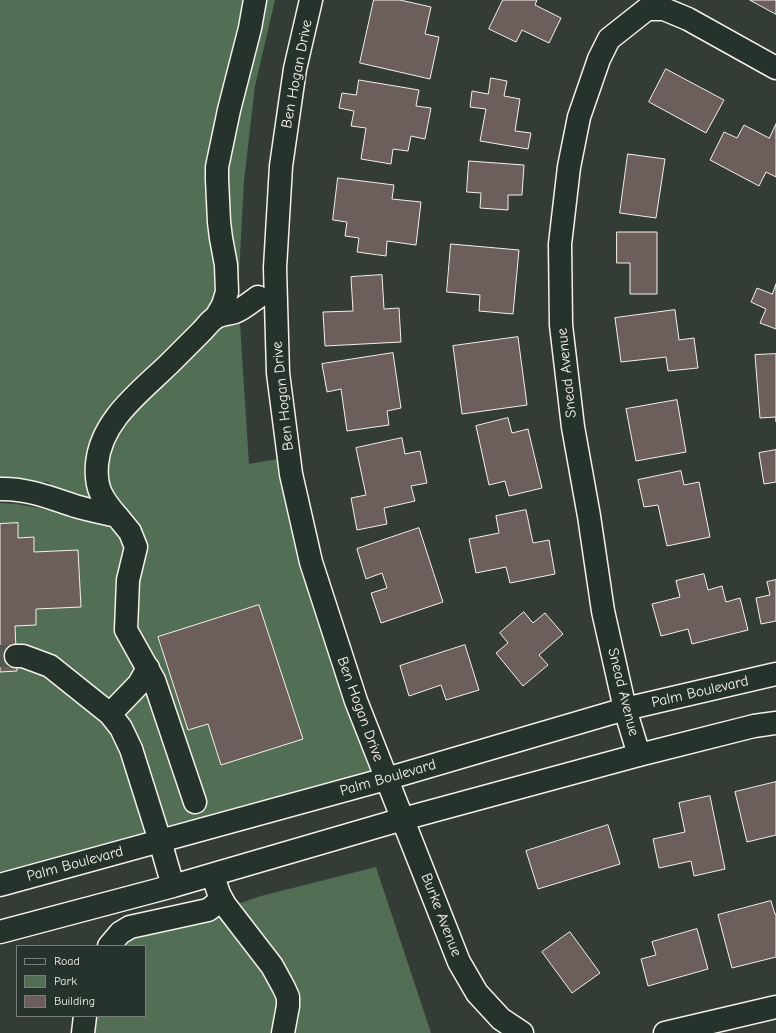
<!DOCTYPE html>
<html>
<head>
<meta charset="utf-8">
<style>
	body { margin:0 }
	#map { position:relative; width:776px; height:1033px; overflow:hidden; background:#343c36; font-family:"Comic Neue",sans-serif }
	canvas { display:block }
	.legend { position:absolute; left:16px; top:945px; width:130px; height:72px; box-sizing:border-box; background:#26332d; border:1px solid #787f78; margin:0; padding:5px 7px; list-style:none; font-size:12px; color:#f4f1e8 }
	.legend li { display:flex; align-items:center; gap:8px; height:20px }
	.legend b { width:20px; border:1px solid #787f78 }
</style>
</head>
<body>
<div id="map">
<canvas width="776" height="1033"></canvas>
<ul class="legend">
<li><b style="height:5px;background:#26332d"></b>Road</li>
<li><b style="height:11px;background:#526e55"></b>Park</li>
<li><b style="height:11px;background:#6c5f5b"></b>Building</li>
</ul>
</div>
<script>
const c = document.querySelector('canvas').getContext('2d');
c.lineJoin = 'round';
function fill(path, color) { c.fillStyle = color; c.fill(path, 'evenodd'); }
function stroke(path, color, width, dash) { c.strokeStyle = color; c.lineWidth = width; c.lineCap = dash ? 'butt' : 'round'; c.setLineDash(dash || []); c.stroke(path); }
function write(font, color, halo, rows, align = 'center') {
  c.font = font + ' "Comic Neue",sans-serif'; c.lineWidth = 4; c.setLineDash([]); c.textBaseline = 'middle'; c.strokeStyle = halo; c.fillStyle = color; for (const [text, x, y, turn = 0] of rows) {
    c.save(); c.translate(x, y); c.rotate((+turn || 0) * Math.PI / 180); c.textAlign = isNaN(turn) ? turn : align; if (halo) c.strokeText(text, 0, 0); c.fillText(text, 0, 0); c.restore();
  }
}
fill(new Path2D(`
	M0 0H275L255 86 244 181 238 293 249 464 278 459C286 517 302 573 320 628 336 676 353 724 371 771L0 872V503L17 504 65 513 73 508 48 482 0 483Z
	M376 867 431 1033H95L91 1016H145V946H112L261 896Z`), '#526e55');
const building = new Path2D(`
	M374 0H400L431 7 425 34 439 37 430 79 360 63Z
	M503 0H537L535 5 561 18 549 43 522 30 516 42 489 29Z
	M750 0H776V14Z
	M666 69 724 100 706 133 649 102Z
	M491 78 507 81 504 96 520 99 515 131 531 133 528 149 480 141 486 109 470 107 472 91 488 94Z
	M359 80 419 90 416 106 431 108 425 139 411 136 408 151 393 149 391 164 361 159 366 128 351 126 354 111 339 108 342 93 356 95Z
	M776 124V177L766 172 759 186 710 160 724 132 737 138 744 125 769 138Z
	M628 154 665 159 656 218 620 213Z
	M469 161 524 165 522 195H508V210L480 208 481 193 467 192Z
	M338 178 394 185 392 199 421 202 416 245 387 241 386 256 357 252 359 238 345 236 347 222 333 220Z
	M617 232H657V294H630V263H617Z
	M451 244 519 250 513 314 479 311 480 295 447 292Z
	M382 275 384 309 399 308 401 342 325 346 323 312 353 311 351 277Z
	M776 284V329L760 323 766 309 751 302 757 288 772 294Z
	M675 310 679 340 694 338 698 368 668 371 666 357 621 362 615 318Z
	M518 337 527 405 462 414 453 346Z
	M393 353 401 408 387 411 389 425 347 431 341 389 327 392 322 364Z
	M776 354V422V417L760 418 755 355Z
	M677 400 686 452 636 461 626 409Z
	M508 418 512 433 528 429 542 488 509 496 505 481 489 485 476 426Z
	M402 438 405 454 420 451 427 483 411 486 415 501 384 508 387 524 357 530 351 498 366 495 356 448Z
	M776 450V482L764 484 759 453Z
	M681 471 684 485 699 482 710 537 667 546 658 505 644 507 638 480Z
	M526 510 533 543 549 540 555 574 510 583 506 567 476 573 469 539 499 533 496 516Z
	M18 523V538L34 537V552L78 550 81 607 36 609V625L15 626 17 671 0 672V524Z
	M419 528 443 602 381 623 371 593 387 588 382 573 366 579 357 549Z
	M704 574 708 590 722 586 726 602 740 598 748 630 692 644 688 629 661 636 652 604 680 597 676 581Z
	M776 580V621L761 624 756 598 770 595 767 582Z
	M259 605 303 739 221 765 208 724 188 730 158 637Z
	M524 612 533 623 545 613 563 634 539 655 548 665 523 686 496 653 508 643 500 633Z
	M465 645 479 690 446 700 441 685 409 696 400 666Z
	M776 782V835L747 842 735 792Z
	M710 796 725 869 694 876 691 861 659 868 653 839 685 832 679 803Z
	M608 825 620 864 538 889 526 851Z
	M771 901 775 914H776V957L732 968 718 915Z
	M697 929 708 969 648 986 641 959 656 955 652 942Z
	M570 932 600 973 572 993 542 952Z`);
fill(building, '#6c5f5b');
stroke(building, '#f4f1e8', 1);
stroke(new Path2D(`
	M0 656H16`), '#515751', 22, [22, 11]);
const minor = new Path2D(`
	M311 0 295 69 281 166 275 268 278 373 291 474 311 562 356 701 459 962 477 993 501 1019 522 1033
	M216 317 223 305 227 292 226 265 221 238 219 222 217 179V167L229 110 250 28 255 0
	M0 489C26 488 51 498 75 506 89 510 103 513 117 516 102 499 95 488 97 464 101 419 142 391 172 361 182 351 192 341 202 331 206 327 210 321 215 318 220 314 229 314 235 312 243 309 251 302 258 297
	M117 516 130 532 136 547 128 580 126 630 154 680 195 802
	M16 656H23L50 666 110 714 121 728 131 749 160 841 173 886
	M110 714 139 684 148 668
	M639 755 625 709 603 611 589 516 573 427 561 325 560 244 569 167 579 117 599 59 609 39 647 9H664L688 19 776 68
	M0 885 386 779 625 709 776 674
	M216 885 219 894 225 905 272 966 284 988 288 997V1006L283 1033
	M0 932 173 886 403 819 639 755 754 726 776 723
	M109 946 120 933 130 927 208 910 216 904 220 896
	M83 1033 85 1016
	M665 1033 776 1007`);
stroke(minor, '#f4f1e8', 25);
stroke(minor, '#26332d', 22);
write('15px', '#f4f1e8', '#26332d', [
	["Ben Hogan Drive",297,74,-79],
	["Snead Avenue",567,373,-96],
	["Ben Hogan Drive",283,396,-96],
	["Snead Avenue",623,692,76],
	["Palm Boulevard",700,692,-13],
	["Ben Hogan Drive",360,709,70],
	["Palm Boulevard",388,778,-16],
	["Palm Boulevard",75,864,-15],
	["Burke Avenue",441,915,69]
]);
</script>
</body>
</html>
